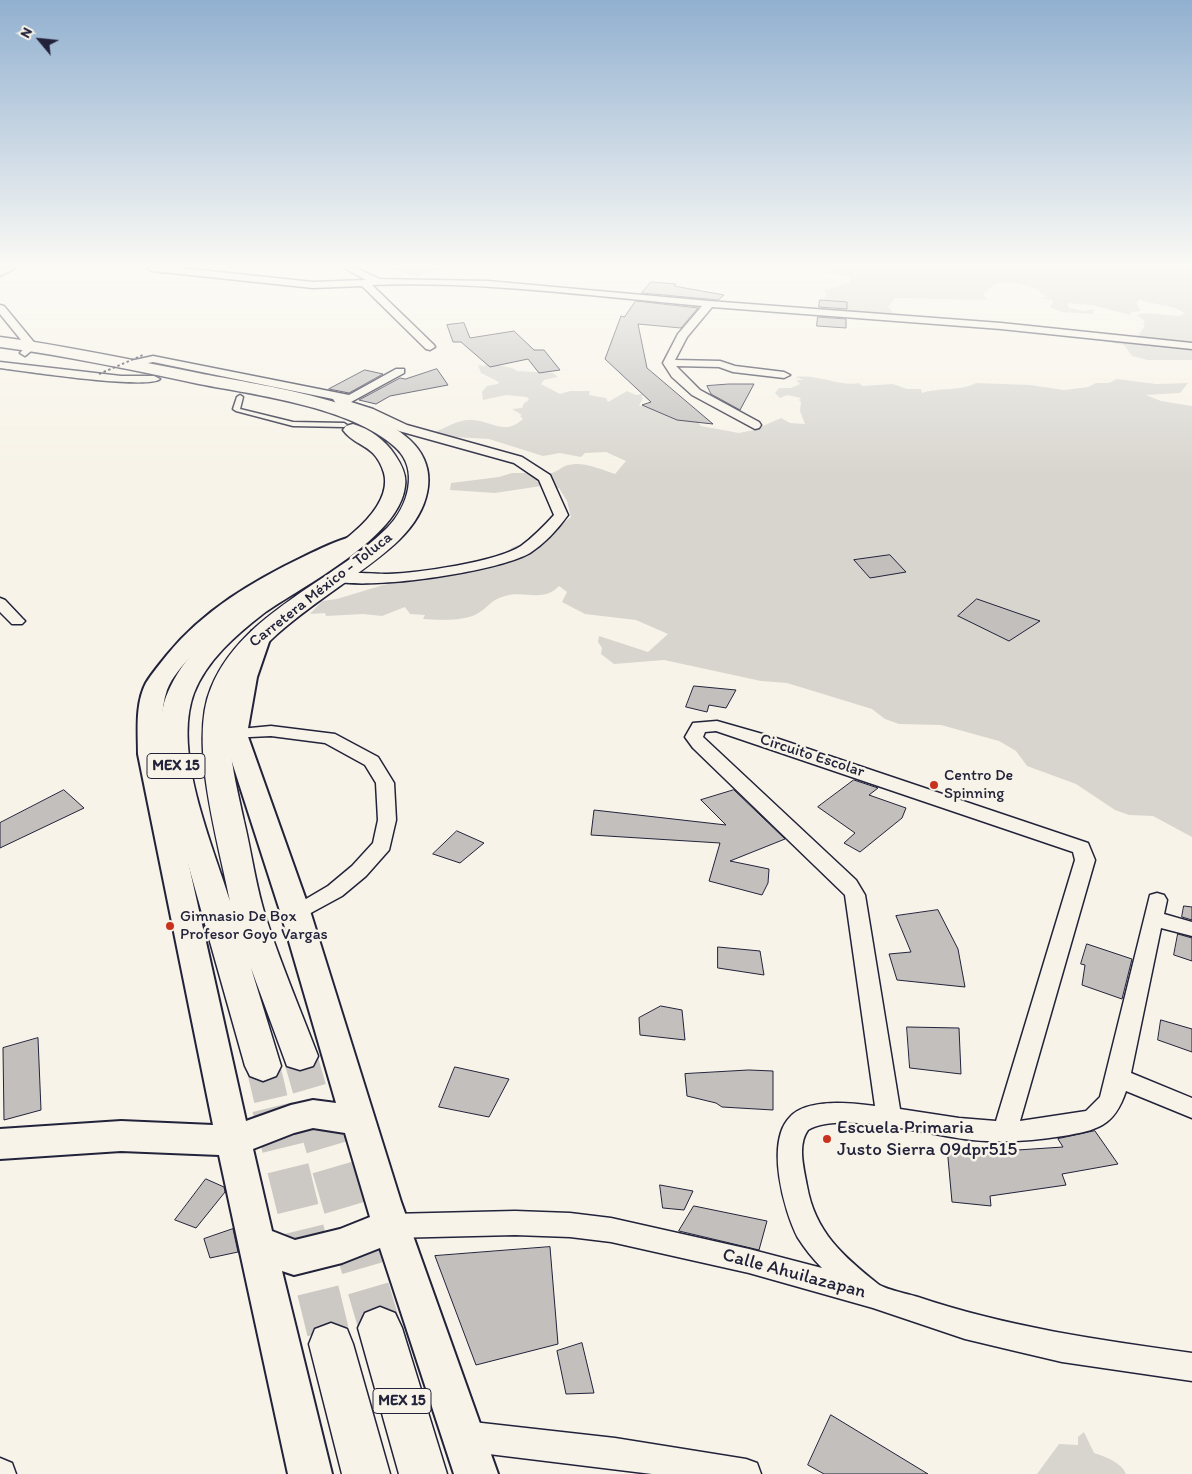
<!DOCTYPE html>
<html>
<head>
<meta charset="utf-8">
<style>
	body { margin:0 }
	#map { position:relative; width:1192px; height:1474px; overflow:hidden; background:#f7f3e8; font-family:Itim,sans-serif }
	canvas { display:block }
	.north { position:absolute; left:15px; top:15px; width:50px; height:50px; -webkit-text-stroke:4px #f7f3e8; paint-order:stroke; rotate:298deg; font-size:14px; font-weight:700; line-height:20px; text-align:center; color:#22223b }
	.north::after { content:''; display:block; margin:auto; width:18px; height:22px; background:#22223b; clip-path:polygon(50% 0,100% 100%,50% 72%,0 100%) }
</style>
</head>
<body>
<div id="map">
<canvas width="1192" height="1474"></canvas>
<div class="north">N</div>
</div>
<script>
const c = document.querySelector('canvas').getContext('2d');
c.lineJoin = 'round';
function fill(path, color) { c.fillStyle = color; c.fill(path, 'evenodd'); }
function stroke(path, color, width, dash) { c.strokeStyle = color; c.lineWidth = width; c.lineCap = dash ? 'butt' : 'round'; c.setLineDash(dash || []); c.stroke(path); }
function write(font, color, halo, rows, align = 'center') {
  c.font = font + ' Itim,sans-serif'; c.lineWidth = 5; c.setLineDash([]); c.textBaseline = 'middle'; c.strokeStyle = halo; c.fillStyle = color; for (const [text, x, y, turn = 0] of rows) {
    c.save(); c.translate(x, y); c.rotate((+turn || 0) * Math.PI / 180); c.textAlign = isNaN(turn) ? turn : align; if (halo) c.strokeText(text, 0, 0); c.fillText(text, 0, 0); c.restore();
  }
}
fill(new Path2D(`
	M388 268H445L417 277Z
	M827 268H1192V360H1148L1132 356 1124 345 1098 340C1111 340 1122 343 1135 340L1145 326 1143 324 1145 321 1136 315 1146 313 1179 316 1185 313C1169 303 1151 306 1140 299L1136 303 1141 311 1131 312 1130 315 1092 305 1067 303 1069 308 1084 311 1094 309 1093 314 1062 312 1050 307 1053 303 1052 300 1040 298 1047 297 1040 293 1039 290C1017 283 1001 275 983 294L987 300 895 298 888 307 893 312 889 315 837 309 838 308 824 299 826 294 824 290 850 283V277L827 273Z
	M488 363 512 368 517 371 553 373 558 377 544 380 541 384 560 394 570 391H590L589 395 606 398 608 402 627 391 636 395 644 394 641 397 643 398 639 406 652 405 691 422 697 421 701 426 739 433 754 430 781 418 790 423 805 424 800 411 801 402 799 400 801 398 787 395 780 398 775 393 779 388H791L800 384 796 380H804L795 377C820 374 839 387 859 383L862 386 893 384 907 389H921L922 393C939 387 959 392 976 383L1030 385 1064 390 1088 387 1096 383H1109L1117 379 1156 384 1188 383 1180 393 1146 395 1161 401 1192 406V837L1153 816 1129 815 1115 810 1076 784 1027 766 1016 751 999 741 941 725 899 724 885 719 872 709 787 683 761 681 664 660 614 664 601 654 602 648 598 642 599 636 648 652 668 634 636 620 585 614 562 602 567 592 559 586C543 603 525 590 505 596 489 601 492 604 480 612 466 622 439 620 423 619L425 615 410 614 405 607 382 616 363 614 326 616 325 613 310 614 322 601 337 599 390 583 423 581 463 570 495 559 513 547 549 534 571 517 567 501 559 488 541 486 495 493 450 490 451 483 499 477 512 473H542L541 476C550 474 556 472 563 467 579 459 600 469 615 474L626 461 606 452 585 453 581 457 560 453 543 456 489 439 454 437 435 432C447 427 459 419 472 420 492 421 505 436 523 419L520 416 522 415 512 409 522 408 524 403 529 400 527 397 506 395 483 400 482 392 487 386 498 384 499 382 481 373 478 365 484 366Z
	M1084 1432 1094 1453C1106 1457 1121 1462 1126 1474H1037L1059 1444 1078 1445V1437Z`), '#d8d5cf');
const building = new Path2D(`
	M651 282 676 284 674 286 724 295 718 300 642 293Z
	M820 300 847 302V309L819 307Z
	M636 301 698 308 681 328 638 324 647 368 713 424 677 420 642 405 651 402 605 359 621 316 624 317Z
	M818 317 846 319V328L817 326Z
	M464 323 470 338 514 331 534 350H544L560 370 539 373 528 359 490 367 461 342H453L447 325Z
	M437 369 448 385 390 396 376 404 359 400 400 378 405 379Z
	M365 370 383 374 349 393 329 389Z
	M729 384H754L740 410 711 394 707 386Z
	M890 555 906 572 870 578 854 560Z
	M977 599 1040 621 1009 641 958 616Z
	M694 686 736 690 726 708 709 705 707 712 686 707Z
	M854 780 878 788 869 795 906 808 902 818 860 852 844 843 855 833 818 807Z
	M64 790 84 808 0 848V823Z
	M734 790 785 839 730 861 769 869 768 883 762 895 709 881 720 843 591 835 594 810 726 825 701 800Z
	M457 831 484 843 460 863 433 854Z
	M1184 906 1192 907V920L1182 917Z
	M938 910 958 949 965 987 897 980 889 954 911 952 896 916Z
	M1178 934 1192 938V961L1174 955Z
	M1087 944 1132 959 1122 999 1082 985 1085 965 1081 964Z
	M718 947 760 951 764 975 718 968Z
	M661 1006 682 1010 685 1040 640 1035 639 1018Z
	M1161 1020 1192 1029V1052L1158 1040Z
	M907 1027 959 1028 961 1074 910 1068Z
	M38 1038 41 1110 4 1120 3 1048Z
	M455 1067 509 1079 489 1117 439 1107Z
	M749 1070 773 1071V1110L722 1107 716 1103 687 1096 685 1074Z
	M1095 1131 1118 1164 1062 1174 1066 1185 990 1196 991 1206 952 1202 947 1147 987 1149V1152L1063 1147 1058 1139Z
	M206 1179 224 1187 225 1192 196 1228 175 1220Z
	M660 1185 693 1191 684 1210 663 1208Z
	M694 1206 767 1221 759 1250 679 1231Z
	M233 1229 238 1252 210 1258 204 1239Z
	M550 1247 558 1344 476 1365 435 1256Z
	M582 1343 594 1393 566 1394 557 1351Z
	M831 1415 928 1474H824L808 1465Z`);
fill(building, '#c2bfbd');
stroke(building, '#22223b', 1);
stroke(new Path2D(`
	M300 1056 315 1108
	M263 1066 273 1108`), '#ccc9c5', 34, [34, 17]);
stroke(new Path2D(`
	M273 1107 331 1344
	M315 1107 380 1328`), '#ccc9c5', 42, [42, 21]);
const lane = new Path2D(`
	M240 395 243 397 240 409 293 422 344 423 347 425 344 427 293 426 236 411 233 409 237 397Z`);
const street = new Path2D(`
	M3 268H16L0 276V270Z
	M148 268H181L313 282 366 280 344 268H356L380 279 488 281 709 301 1001 323 1192 343V349L1001 329 712 307 687 337 675 360 720 361 735 366 784 372 790 375 784 378 733 372 719 367 676 366 700 390 759 422 761 425 759 428 755 429 692 395 672 377 663 363 678 334 702 306C592 296 482 281 372 285L434 345 435 347 430 350 426 349 362 286 313 288 152 271Z
	M0 305 4 306 37 346 25 356 20 353 26 346 0 314Z
	M153 356 349 395 396 369H404V373L351 402 373 409 407 425 522 457 550 475 568 515C558 529 544 544 530 553 497 572 371 590 334 581L332 578C337 570 376 574 387 574 418 573 496 562 521 546 533 537 544 526 554 515L539 480 514 463 399 431 365 415 337 405 333 399 153 362 130 367 125 364 126 362Z
	M0 362 121 376H154L160 379C149 390 23 371 0 368Z
	M0 598 5 600 22 618 25 621 22 624H12L0 612Z
	M717 721 773 737 1088 843 1095 860 1020 1121 1086 1111 1100 1097 1150 895 1157 893 1164 895 1167 900 1164 914 1192 922V936L1161 928 1131 1073 1192 1098V1118L1126 1091C1114 1127 1097 1130 1063 1136 1032 1141 1003 1143 972 1140 932 1136 841 1110 808 1130 797 1145 804 1169 807 1186 815 1232 843 1256 878 1284 884 1289 908 1294 918 1297 1007 1327 1099 1340 1192 1353V1381L1062 1362 1011 1350 965 1339 873 1308 749 1273 611 1242 570 1237 515 1235 391 1238 382 1234 378 1226 382 1218 391 1214 515 1211 570 1213 611 1218 749 1249 822 1268C813 1259 805 1249 798 1238 784 1211 765 1142 790 1117 807 1098 852 1103 875 1106L845 895 693 748 685 737 693 723ZM716 731 1073 852 1075 860 996 1121 959 1118 900 1109 865 895 856 880 703 737 705 732Z
	M271 726 335 734 378 757 394 783 396 820 389 850 366 876 342 896 296 921 289 919 286 914 289 909 328 886 352 866 373 843 378 820 376 783 365 765 325 743 271 736 229 738 226 734 229 730Z
	M464 1421 615 1438 746 1459 757 1463 761 1474H652L464 1451 453 1447 449 1436 453 1425Z
	M0 1458 12 1463 16 1474H0Z`);
const secondary = new Path2D(`
	M351 537 358 539 361 543 358 547C297 576 236 604 191 656 182 666 172 677 167 690 160 710 162 733 164 754L246 1121 291 1105 313 1100 336 1103 281 914 223 734 233 677 249 636 252 631 260 629 268 631 271 636 257 677 247 734 311 914 401 1202 498 1474H454L380 1248 342 1263 294 1275 282 1271 332 1474H288L219 1155 121 1151 0 1159V1129L121 1121 213 1125 138 754C138 731 135 704 146 683 152 673 160 664 167 655 204 610 253 581 305 556 320 549 335 541 351 537ZM313 1128 345 1133 370 1217 340 1229 295 1240 272 1231 253 1149 294 1133Z`);
const primary = new Path2D(`
	M0 337C67 346 132 360 198 373 257 385 366 398 410 440 443 471 427 513 399 540 354 584 255 631 236 690 222 734 235 778 244 821 252 854 256 889 267 921 282 967 301 1011 318 1056L313 1066 300 1070 287 1066 251 968 281 1066 276 1076 263 1081 250 1076 245 1066 165 782C161 756 157 729 164 703 174 671 199 643 224 621 240 608 256 597 273 586 306 566 396 519 384 473 375 443 356 448 343 430L346 426 353 424C370 429 385 440 395 455 401 464 407 475 405 486 400 538 302 586 263 614 236 635 207 660 194 693 172 752 212 843 230 901 219 844 188 742 211 688 242 612 332 583 387 528 408 507 420 469 395 447 351 407 256 395 199 384 133 370 67 356 0 347Z
	M380 1307 395 1313 402 1328 447 1474H399L358 1328 365 1313Z
	M331 1323 347 1329 353 1344 390 1474H342L309 1344 315 1329Z`);
stroke(lane, '#22223b', 3);
stroke(street, '#22223b', 3);
stroke(secondary, '#22223b', 4);
stroke(primary, '#22223b', 3);
fill(lane, '#f7f3e8');
fill(street, '#f7f3e8');
fill(secondary, '#f7f3e8');
fill(primary, '#f7f3e8');
stroke(new Path2D(`
	M99 374 143 355`), '#22223b', 2, [2.5, 2.5]);
const sky = c.createLinearGradient(0, 0, 0, 475);
sky.addColorStop(0, '#91b0d0');
sky.addColorStop(0.56, '#fbfaf5');
sky.addColorStop(1, '#fbfaf500');
c.fillStyle = sky;
c.fillRect(0, 0, 1192, 475);
for (const [x, y, r, color] of [
	[934,785,5,"#c8321e"],
	[170,926,5,"#c8321e"],
	[827,1139,5,"#c8321e"]
]) { const dot = new Path2D(); dot.arc(x, y, r, 0, 2 * Math.PI); c.fillStyle = color; c.fill(dot); stroke(dot, '#f7f3e8', 2); }
for (const [x, y, w] of [
	[176,766,58],
	[402,1401,58]
]) { const box = new Path2D(); box.roundRect(x - w / 2, y - 12.5, w, 25, 4); c.fillStyle = '#f7f3e8'; c.fill(box); stroke(box, '#22223b', 1); }
write('bold 15px', '#22223b', null, [
	["MEX 15",176,766],
	["MEX 15",402,1401]
]);
write('16px', '#22223b', '#f7f3e8', [
	["Carretera México - Toluca",321,590,-38],
	["Circuito Escolar",812,756,18]
]);
write('16px', '#22223b', '#f7f3e8', [
	["Centro De",944,776],
	["Spinning",944,794],
	["Gimnasio De Box",180,917],
	["Profesor Goyo Vargas",180,935]
], 'left');
write('19px', '#22223b', '#f7f3e8', [
	["Escuela Primaria",837,1128],
	["Justo Sierra 09dpr515",837,1150]
], 'left');
write('19px', '#22223b', '#f7f3e8', [
	["Calle Ahuilazapan",794,1274,15]
]);
</script>
</body>
</html>
